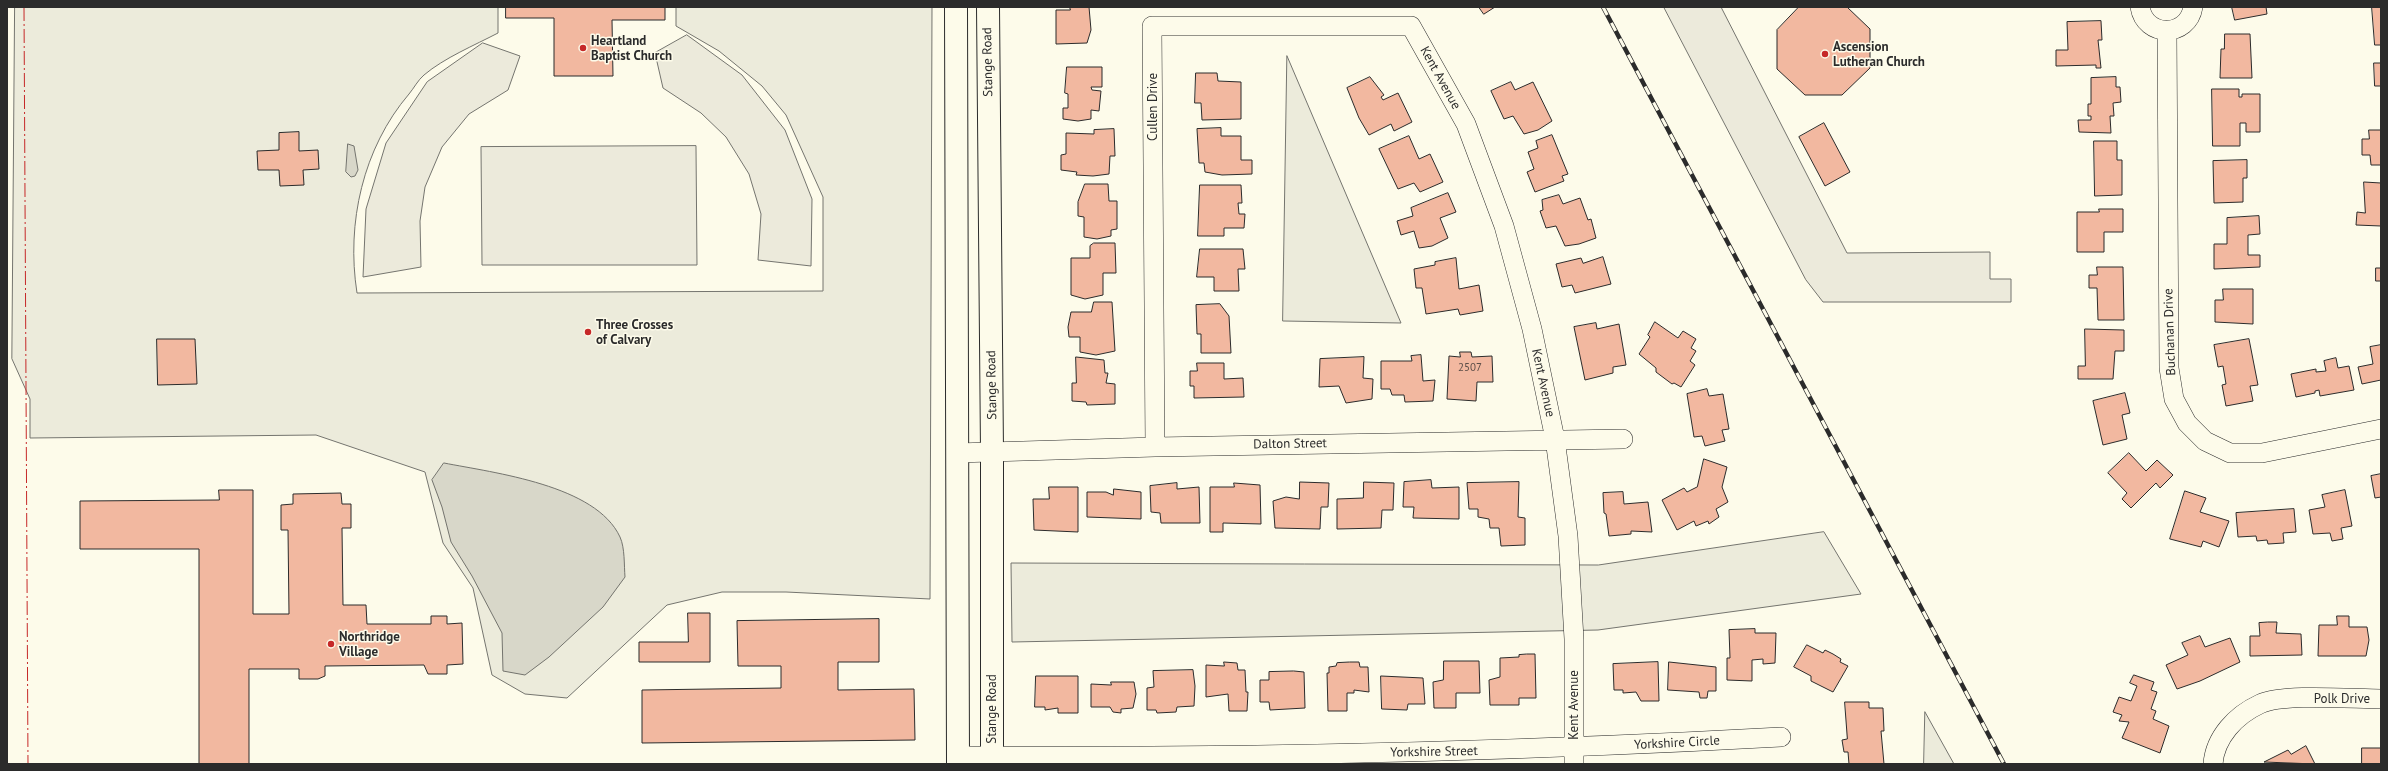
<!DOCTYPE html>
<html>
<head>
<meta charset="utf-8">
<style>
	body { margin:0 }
	#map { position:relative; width:2388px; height:771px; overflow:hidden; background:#fdfbea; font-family:"PT Sans",sans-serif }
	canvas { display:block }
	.frame { position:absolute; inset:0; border:8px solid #2b2b2b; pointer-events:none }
</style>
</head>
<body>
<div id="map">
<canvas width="2388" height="771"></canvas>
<div class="frame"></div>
</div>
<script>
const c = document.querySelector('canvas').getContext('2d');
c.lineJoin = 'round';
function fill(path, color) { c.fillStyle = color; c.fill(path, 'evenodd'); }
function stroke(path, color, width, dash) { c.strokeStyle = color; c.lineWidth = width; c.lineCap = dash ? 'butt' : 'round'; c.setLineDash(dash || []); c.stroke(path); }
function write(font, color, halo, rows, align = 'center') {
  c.font = font + ' "PT Sans",sans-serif'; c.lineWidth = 3; c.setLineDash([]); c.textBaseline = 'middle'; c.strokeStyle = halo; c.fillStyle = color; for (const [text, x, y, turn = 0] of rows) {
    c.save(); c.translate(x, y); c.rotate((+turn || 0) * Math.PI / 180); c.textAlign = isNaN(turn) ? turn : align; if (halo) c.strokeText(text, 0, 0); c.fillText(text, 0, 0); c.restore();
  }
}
const green = new Path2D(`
	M15 7H498V33C475 45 444 58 424 75 418 80 414 88 409 94 363 148 346 223 357 293L823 291V197L786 115 762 86 719 51 676 26V7H932L930 599 786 592H722L667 605 567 698 525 694 492 675 473 588 443 543 425 472 316 435 30 438V399L12 359Z
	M1287 56 1401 323 1283 321Z
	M1824 532 1861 594 1598 630 1012 642 1011 563 1598 565Z
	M1925 712 1954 764H1924Z`);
fill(green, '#ecebdb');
stroke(green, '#74746e', 1);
const parking = new Path2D(`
	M1664 7H1721L1847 253 1990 252V279H2011V302H1823L1806 280Z
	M687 35 742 75 785 130 812 199 811 266 758 260 761 214 749 174 726 137 701 113 663 88 655 53Z
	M483 43 520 56 508 90 469 114 442 147 425 187 420 221 421 267 363 277 366 209 386 143 427 82Z
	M696 146 697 265H482L481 147Z`);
fill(parking, '#eceadb');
stroke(parking, '#74746e', 1);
const water = new Path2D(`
	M348 144 354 146 358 170 355 176 351 177 346 172Z
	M444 463C495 473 596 485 620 537 625 548 624 565 625 577L603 607 549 657 525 675 503 671 502 633 472 576 451 542 442 507 432 480Z`);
fill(water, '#d8d7c9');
stroke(water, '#74746e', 1);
const building = new Path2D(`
	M506 7H665V20H612L613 76H554V18H506Z
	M1070 7H1089L1091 30 1087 43 1056 44V10H1070Z
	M1479 7H1495L1484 14Z
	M1799 7H1847L1870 29V68L1842 95H1805L1777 69V30Z
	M2232 7H2266L2267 14 2235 20Z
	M2372 7H2381V45H2375Z
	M2101 21 2102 40H2098L2101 68H2096V65L2056 66V50H2068L2067 22Z
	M2225 34H2250L2252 78H2220L2221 49H2224Z
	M2374 63H2381V86H2375Z
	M1067 67H1102V87H1091L1092 90 1101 91 1099 111 1091 110V119L1078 121 1063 119V108H1068V94L1065 93Z
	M1196 73H1217L1218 81 1241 82V119L1202 120 1201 103H1195Z
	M1370 77 1384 95 1381 97 1383 100 1398 93 1412 122 1394 131 1391 124 1369 135 1359 118 1347 88Z
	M2116 77V87H2120L2121 102 2113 103 2114 116H2110L2111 133 2079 132 2078 120H2091V116H2088V104H2091V78Z
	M1511 82 1515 90 1533 82 1552 121 1538 130 1524 134 1513 116 1504 119 1491 91Z
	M2212 89H2239V97H2242V94H2260V132H2246V123H2240V146H2213Z
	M1824 123 1850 172 1825 186 1799 137Z
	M1221 128V136H1241V160H1252V174L1222 175 1205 172 1204 163H1199L1197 129Z
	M1114 129 1115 156H1110L1109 174 1093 176 1076 175 1077 172 1061 170V155L1066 154V133L1094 134V130Z
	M2369 130H2381V165H2371L2370 155H2362V139H2369Z
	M299 132V151L318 150 319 169 303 170 304 185 280 186 279 170H258L257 151 279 150V133Z
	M1552 135 1568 174 1562 176 1564 181 1535 192 1527 172 1534 169 1528 152 1538 148 1536 141Z
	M1409 136 1419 159 1430 154 1443 182 1420 192 1414 183 1398 189 1379 149Z
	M2094 141H2117V160H2122V195L2095 196Z
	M2247 160V178H2243V202L2214 203 2213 161Z
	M2364 182 2381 183V226L2356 225 2357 212 2365 213Z
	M1085 184H1108L1109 201H1117V229L1111 230V236L1097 239 1084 237V217L1078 216V202Z
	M1200 185H1241L1242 203H1238L1239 214H1245L1244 228H1224V236H1198Z
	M1448 193 1456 212 1440 218 1448 238 1432 246 1419 248 1414 231 1401 235 1397 221 1413 216 1411 208Z
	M1559 195 1563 204 1580 198 1588 220 1591 219 1596 238 1579 244 1565 246 1556 226 1546 228 1540 211 1543 210 1542 200Z
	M2099 209H2123V232H2104V252H2077V212H2099Z
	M2259 216 2260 234 2248 235V255H2260V267L2214 269V244H2227V218Z
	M1094 243H1115L1116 273H1103V295L1085 299 1071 295V258H1090V246Z
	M1200 249H1243L1245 269H1238L1239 291H1214V277H1197Z
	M1603 257 1611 284 1575 293 1572 285 1562 287 1556 264 1581 258 1583 263Z
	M1456 258 1459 289 1479 285 1483 311 1460 315 1458 309 1426 314 1422 288H1416L1414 269 1435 265V262Z
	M2097 267H2123L2124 320H2098L2097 288H2089V275H2097Z
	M2376 268H2381V281H2376Z
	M2223 289H2253V324L2215 322V300H2223Z
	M1094 302H1112L1115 351 1096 355 1080 352V337H1069L1068 327 1071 312H1091Z
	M1220 304 1229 316 1231 353H1201V334H1197L1196 305Z
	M1655 322 1678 338 1683 331 1696 339 1691 348 1696 351 1690 361 1695 365 1681 387 1674 383 1672 384 1656 372V368L1639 354 1650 337 1648 335Z
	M1596 323 1597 329 1619 324 1626 365 1613 367V373L1585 380 1574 327Z
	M2085 329 2124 330V351H2115L2113 379H2078V366H2085Z
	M157 339H195L197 384 158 385Z
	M2249 339 2258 385 2250 386 2253 401 2226 406 2222 385 2226 384 2223 366 2218 367 2214 345Z
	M2381 345V380L2362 384 2358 367 2373 364 2370 347Z
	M1460 352H1471L1472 357 1492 356 1493 382H1477L1476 401 1447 399 1449 356 1460 357Z
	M1421 355 1423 381 1435 380 1433 401 1405 402 1404 395H1392L1390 389H1381V361H1412L1411 356Z
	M1076 357 1104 360 1105 373H1108L1106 383 1115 384V404L1087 405 1086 402 1072 401V383H1076Z
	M1364 357 1363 378 1373 379 1372 399 1346 403 1339 386 1319 387 1320 359Z
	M2336 358 2338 368 2349 366 2354 390 2320 396 2319 390 2315 391V393L2296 397 2291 374 2316 369V372L2326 371 2324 361Z
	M1197 363H1224V379L1243 378 1244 397 1194 398V386H1190V371H1197Z
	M1707 389 1709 396 1723 394 1729 429 1722 430 1725 441 1705 446 1702 436 1694 437 1687 394Z
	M2125 393 2130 413 2122 415 2127 439 2103 445 2093 401Z
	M2129 453 2146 471 2157 460 2173 475 2160 488 2156 483 2131 508 2122 499 2127 493 2108 473Z
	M1704 459 1727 467 1722 487 1728 502 1716 509 1719 517 1709 524 1708 521 1696 526 1694 521 1677 530 1662 500 1684 488 1687 492 1697 487Z
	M2381 474V497L2375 498 2371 476Z
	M1431 480 1432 488 1459 487V519L1413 518 1414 507H1403L1404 482Z
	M1300 482 1329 483 1328 507H1321L1320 529 1275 528 1273 501 1286 497 1299 499Z
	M1364 482 1394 483 1393 510H1382L1381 528 1337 529V499L1363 498Z
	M1519 482 1518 517 1525 518V545L1501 546 1499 528H1490L1489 519 1478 517V509H1469L1467 483Z
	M1177 483V489L1199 487 1200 523H1161L1160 513 1151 512 1150 486Z
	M1234 483 1260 485 1261 524 1223 523V532H1210V487H1234Z
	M1049 487H1078V532L1034 530 1033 499H1049Z
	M1114 489 1141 492V519L1087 517V492H1106L1113 495Z
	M219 490H253V614H289L288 530H281V505L293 504V494L341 493 342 504H351V528H342L343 605H366L367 624H431V616H447V624L462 623 463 664 447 665V674H428L424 665 325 666V676L318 679H299V669H249V764H199V549H80V501L219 500Z
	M2345 490 2352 526 2341 528 2343 539 2332 541 2330 533 2313 534 2309 510 2325 507 2322 495Z
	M2185 491 2206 498 2200 512 2229 521 2219 547 2203 541 2201 547 2170 539Z
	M1623 492 1624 504 1648 502 1652 532 1631 531V534L1609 536 1606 514 1604 513 1603 493Z
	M2294 509 2296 532 2283 533 2284 543 2268 544 2267 540 2257 541 2256 536 2238 537 2236 513Z
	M688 613H710V662H639V642H688Z
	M2337 616H2349V627H2367L2369 640 2366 656H2318L2319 625H2337Z
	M879 619V662H838V690L914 689 915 740 642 743V690L781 688V666H738L737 621Z
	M2268 622H2277L2276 633 2301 634 2302 655 2250 656V636H2260L2259 623Z
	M1755 629V633H1776L1775 663 1763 664V659L1752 660V681L1727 680V658H1730L1729 630Z
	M2200 636 2205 647 2230 638 2240 662 2200 681 2177 689 2166 665 2188 655 2182 643Z
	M1807 645 1823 653 1825 650 1833 654 1841 659 1840 662 1848 666 1833 692 1811 681V676L1794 667Z
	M1527 654H1535L1536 698H1519V705H1490L1489 680 1500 677V658L1519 657V655Z
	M1444 661H1479L1480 693H1456V708H1434L1433 682 1443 680Z
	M1224 662 1237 663 1238 670H1245L1246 692H1248L1247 711H1229L1228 694 1206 697V665L1224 666Z
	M1350 662H1359L1360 667H1368L1369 692 1354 690V693H1347V711H1328L1327 673H1329V667L1336 666 1337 663Z
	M1658 662 1659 701H1641L1636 692 1623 693V690H1614L1613 664Z
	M1669 662 1716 667V691H1708L1707 698H1700L1699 692 1668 690Z
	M1193 670 1195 686 1194 706 1177 707 1176 712 1157 713 1156 710H1147V688L1154 687 1153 671Z
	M1294 671 1304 672 1305 708 1270 710 1269 702H1260V680H1269V672Z
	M2134 675 2154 682 2151 690 2157 692 2151 709 2156 711 2153 719 2169 726 2160 753 2122 738 2129 722 2119 721 2122 715 2113 712 2119 697 2131 701 2137 686 2130 683Z
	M1036 676H1078V713H1058V708L1045 710V707H1035Z
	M1381 676 1423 678 1425 704H1408L1407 710 1382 709Z
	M1111 682H1134L1136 694 1133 708 1121 709V713L1113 712 1110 707H1091V684L1111 685Z
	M1845 702H1869V708H1883L1884 731H1881L1884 764H1849L1848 752H1844L1842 740 1847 739Z
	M2306 746 2315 764 2264 762 2288 750 2291 754Z
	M2362 748H2381V764H2362Z`);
fill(building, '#f2b8a0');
stroke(building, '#2b2b2b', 1);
const minor = new Path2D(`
	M2140 7C2145 38 2188 38 2193 7
	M2167 31 2169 368 2174 399 2187 423 2205 441 2230 453H2262L2381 429
	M1155 447 1152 26H1411L1466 124 1504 226 1532 329 1555 439 1568 536 1574 639V764
	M957 453 1155 447 1623 439
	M958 756C1232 758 1507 752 1781 737
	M2213 764C2215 737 2236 715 2260 704 2283 693 2353 699 2381 699`);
const major = new Path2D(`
	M956 7 958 764
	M988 7 992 452V764`);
stroke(minor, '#2b2b2b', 20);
stroke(major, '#2b2b2b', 24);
stroke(minor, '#fdfbea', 19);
stroke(major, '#fdfbea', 22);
const rail = new Path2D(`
	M1603 7 2004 764`);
stroke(rail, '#2b2b2b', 4.5);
stroke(rail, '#fdfbea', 3, [9]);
stroke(new Path2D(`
	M24 7 28 764`), '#c62828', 1, [14, 3, 2, 3]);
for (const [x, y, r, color] of [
	[583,48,4,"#c62828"],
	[1825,54,4,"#c62828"],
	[588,332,4,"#c62828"],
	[331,644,4,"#c62828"]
]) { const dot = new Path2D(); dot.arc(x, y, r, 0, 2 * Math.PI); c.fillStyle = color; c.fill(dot); stroke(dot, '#fdfbea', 1.5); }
write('11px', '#5d4e48', null, [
	["2507",1470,368]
]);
write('bold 13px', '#2b2b2b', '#fdfbea', [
	["Heartland",591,41],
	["Baptist Church",591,56],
	["Ascension",1833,47],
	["Lutheran Church",1833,62],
	["Three Crosses",596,325],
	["of Calvary",596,340],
	["Northridge",339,637],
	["Village",339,652]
], 'left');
write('13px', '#2b2b2b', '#fdfbea', [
	["Stange Road",988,62,-91],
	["Kent Avenue",1440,78,61],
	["Cullen Drive",1153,107,-90],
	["Buchanan Drive",2170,332,-92],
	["Kent Avenue",1543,383,78],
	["Stange Road",992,385,-91],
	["Dalton Street",1290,444,-1],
	["Polk Drive",2342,699],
	["Kent Avenue",1574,705,-90],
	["Stange Road",992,709,-90],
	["Yorkshire Circle",1677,743,-3],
	["Yorkshire Street",1434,752,-1]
]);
</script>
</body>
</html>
